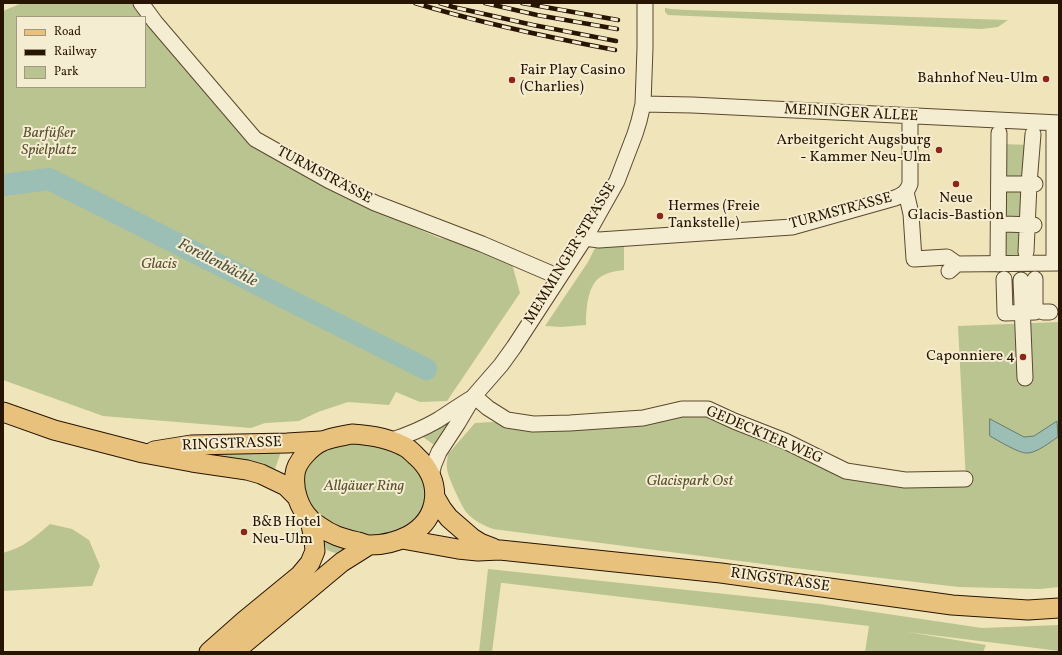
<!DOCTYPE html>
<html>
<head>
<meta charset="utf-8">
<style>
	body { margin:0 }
	#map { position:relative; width:1062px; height:655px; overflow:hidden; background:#f0e4ba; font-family:Vollkorn,serif }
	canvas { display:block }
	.frame { position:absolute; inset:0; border:4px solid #281500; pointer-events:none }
	.legend { position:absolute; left:16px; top:16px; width:130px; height:72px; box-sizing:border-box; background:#f5edd2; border:1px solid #a3977e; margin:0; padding:5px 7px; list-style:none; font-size:12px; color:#281500 }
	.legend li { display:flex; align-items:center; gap:8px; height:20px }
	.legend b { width:20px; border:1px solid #a3977e }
</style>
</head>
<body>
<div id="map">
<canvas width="1062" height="655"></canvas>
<div class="frame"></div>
<ul class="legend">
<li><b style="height:5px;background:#e8c27d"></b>Road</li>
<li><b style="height:5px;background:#281500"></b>Railway</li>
<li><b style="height:11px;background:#b9c490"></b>Park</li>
</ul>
</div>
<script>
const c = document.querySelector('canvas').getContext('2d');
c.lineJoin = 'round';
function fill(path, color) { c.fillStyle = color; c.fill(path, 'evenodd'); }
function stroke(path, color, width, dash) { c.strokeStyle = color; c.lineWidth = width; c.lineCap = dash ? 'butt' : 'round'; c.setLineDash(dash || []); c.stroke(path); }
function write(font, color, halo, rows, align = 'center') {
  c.font = font + ' Vollkorn,serif'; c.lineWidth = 4; c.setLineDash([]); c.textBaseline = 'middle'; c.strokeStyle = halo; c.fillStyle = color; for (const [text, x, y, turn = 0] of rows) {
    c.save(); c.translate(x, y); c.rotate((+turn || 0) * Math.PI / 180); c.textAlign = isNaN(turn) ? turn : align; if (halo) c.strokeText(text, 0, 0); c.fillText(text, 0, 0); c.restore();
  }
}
fill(new Path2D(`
	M22 3H134L145 17H17V87H145V17L249 140 355 201 439 238 465 243 512 264 520 293 447 401 420 402 396 392 389 405 348 402 318 412 299 421 265 423 251 428 103 416 3 380V11Z
	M665 8 671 9 687 10 1008 20 998 27 982 29 668 15 665 12Z
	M1004 144 1028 145 1026 179 1004 178Z
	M1003 188 1026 189 1024 220H1003Z
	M1004 230H1022L1021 256H1004Z
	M599 240 624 241V270C616 271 609 272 602 276 587 284 586 310 586 325L561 327 545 326 588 262Z
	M1059 322V587L1040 589 959 587 794 568 493 529C483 525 474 521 467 513 463 509 449 479 448 473 446 467 447 460 448 454L475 423 492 422 538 431 708 411 845 474 966 482 958 326Z
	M453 418 437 447 423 437 441 427Z
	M378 438 424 471 428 505 406 531 373 538 323 524 305 505 301 482 309 462 322 448Z
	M282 449 275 469 257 464 161 454Z
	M50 524 72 529 89 540 100 566 92 586 3 591V553C24 547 34 538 50 524Z
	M319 531 345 548 335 553 327 550Z
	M488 569 820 604 982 628 1059 625V651L1020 646 907 632 986 645 983 652H865L869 626 503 583H501L492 652H479Z`), '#b9c490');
const water = new Path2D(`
	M990 419 1024 437 1034 436 1057 421 1058 437C1050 442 1037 453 1027 453 1020 454 997 440 990 436Z`);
fill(water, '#9bbeb5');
stroke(water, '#6d7a6d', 1);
stroke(new Path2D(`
	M3 185 49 179 426 369`), '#9bbeb5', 22);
const minor = new Path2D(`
	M141 3 155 22 255 139 328 180 375 203 482 244 559 277
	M643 104 692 105 1059 123
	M1054 123V263
	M1003 184H1035
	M906 192 911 214 914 259 947 257 957 264
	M1003 224 1034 225
	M585 238 599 240 792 227 895 198C903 195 907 192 910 184V116
	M1026 252 1029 184 1033 134
	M998 264 999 133
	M949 271 957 264 1059 263
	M1004 279 1005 313 1035 312V279
	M1021 280 1025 378
	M1043 312H1050
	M474 396 488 408 507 420 533 424 570 423 643 418 682 409H708L734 421 785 441 846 471 905 480 965 479
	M392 440C408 435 424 428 438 420 449 413 460 405 472 398
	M431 475 434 464 439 452 458 423 474 396 501 365 514 347 585 238 617 181 635 134 639 121 643 104 645 48V3`);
const major = new Path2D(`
	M3 412 54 430 143 453 192 462 247 470 261 474 286 486 296 496
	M352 434C371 435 390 438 407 448 410 450 413 453 416 456 443 480 441 518 408 536 396 542 383 545 370 545 366 545 362 543 358 542 342 538 333 536 319 526 316 524 312 522 310 519 299 508 293 490 295 474 296 462 311 446 323 441 332 437 342 436 352 434Z
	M154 451 191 445 287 443 321 441
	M435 497 442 509 449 518 472 538 480 543 493 548
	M402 539 458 549 478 551 500 550 721 573 952 605 1028 610 1059 608
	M209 652 244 621 300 575 310 563 315 551 314 540 310 520
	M234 652 342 562 369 545`);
stroke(minor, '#5a492e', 17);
stroke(major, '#281500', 21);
stroke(minor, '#f5edd2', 15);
stroke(major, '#e8c27d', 19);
const rail = new Path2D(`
	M415 3C480 23 547 37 615 50
	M440 3 453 7 533 25 616 41
	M485 3 537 15 617 29
	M522 3 618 20`);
stroke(rail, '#281500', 4.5);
stroke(rail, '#f5edd2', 3, [9]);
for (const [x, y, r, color] of [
	[1046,79,4,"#8f2418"],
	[512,80,4,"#8f2418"],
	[939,150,4,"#8f2418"],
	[956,184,4,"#8f2418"],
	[660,216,4,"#8f2418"],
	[1023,357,4,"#8f2418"],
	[244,532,4,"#8f2418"]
]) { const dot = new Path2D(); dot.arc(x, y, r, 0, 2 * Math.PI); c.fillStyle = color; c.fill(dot); stroke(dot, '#f5edd2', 1.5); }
write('15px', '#281500', '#f5edd2', [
	["Fair Play Casino",520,71],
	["(Charlies)",520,88],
	["Bahnhof Neu-Ulm",1038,79,"right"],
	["Arbeitgericht Augsburg",931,141,"right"],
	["- Kammer Neu-Ulm",931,158,"right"],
	["Neue",956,199,"center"],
	["Glacis-Bastion",956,216,"center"],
	["Hermes (Freie",668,207],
	["Tankstelle)",668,224],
	["Caponniere 4",1015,357,"right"],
	["B&B Hotel",252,523],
	["Neu-Ulm",252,540]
], 'left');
write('15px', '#281500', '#f5edd2', [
	["MEININGER ALLEE",851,114,3],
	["TURMSTRASSE",324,176,28],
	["TURMSTRASSE",841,212,-15],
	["MEMMINGER STRASSE",571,254,-59],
	["GEDECKTER WEG",764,436,23],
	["RINGSTRASSE",232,445,-2],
	["RINGSTRASSE",780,581,8]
]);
write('italic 15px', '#5b5232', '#f5edd2', [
	["Barfüßer",49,134],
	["Spielplatz",49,151],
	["Glacis",159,265],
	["Glacispark Ost",690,482],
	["Allgäuer Ring",364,487]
]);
write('italic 16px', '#50503f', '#f5edd2', [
	["Forellenbächle",217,264,27]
]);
</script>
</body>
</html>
